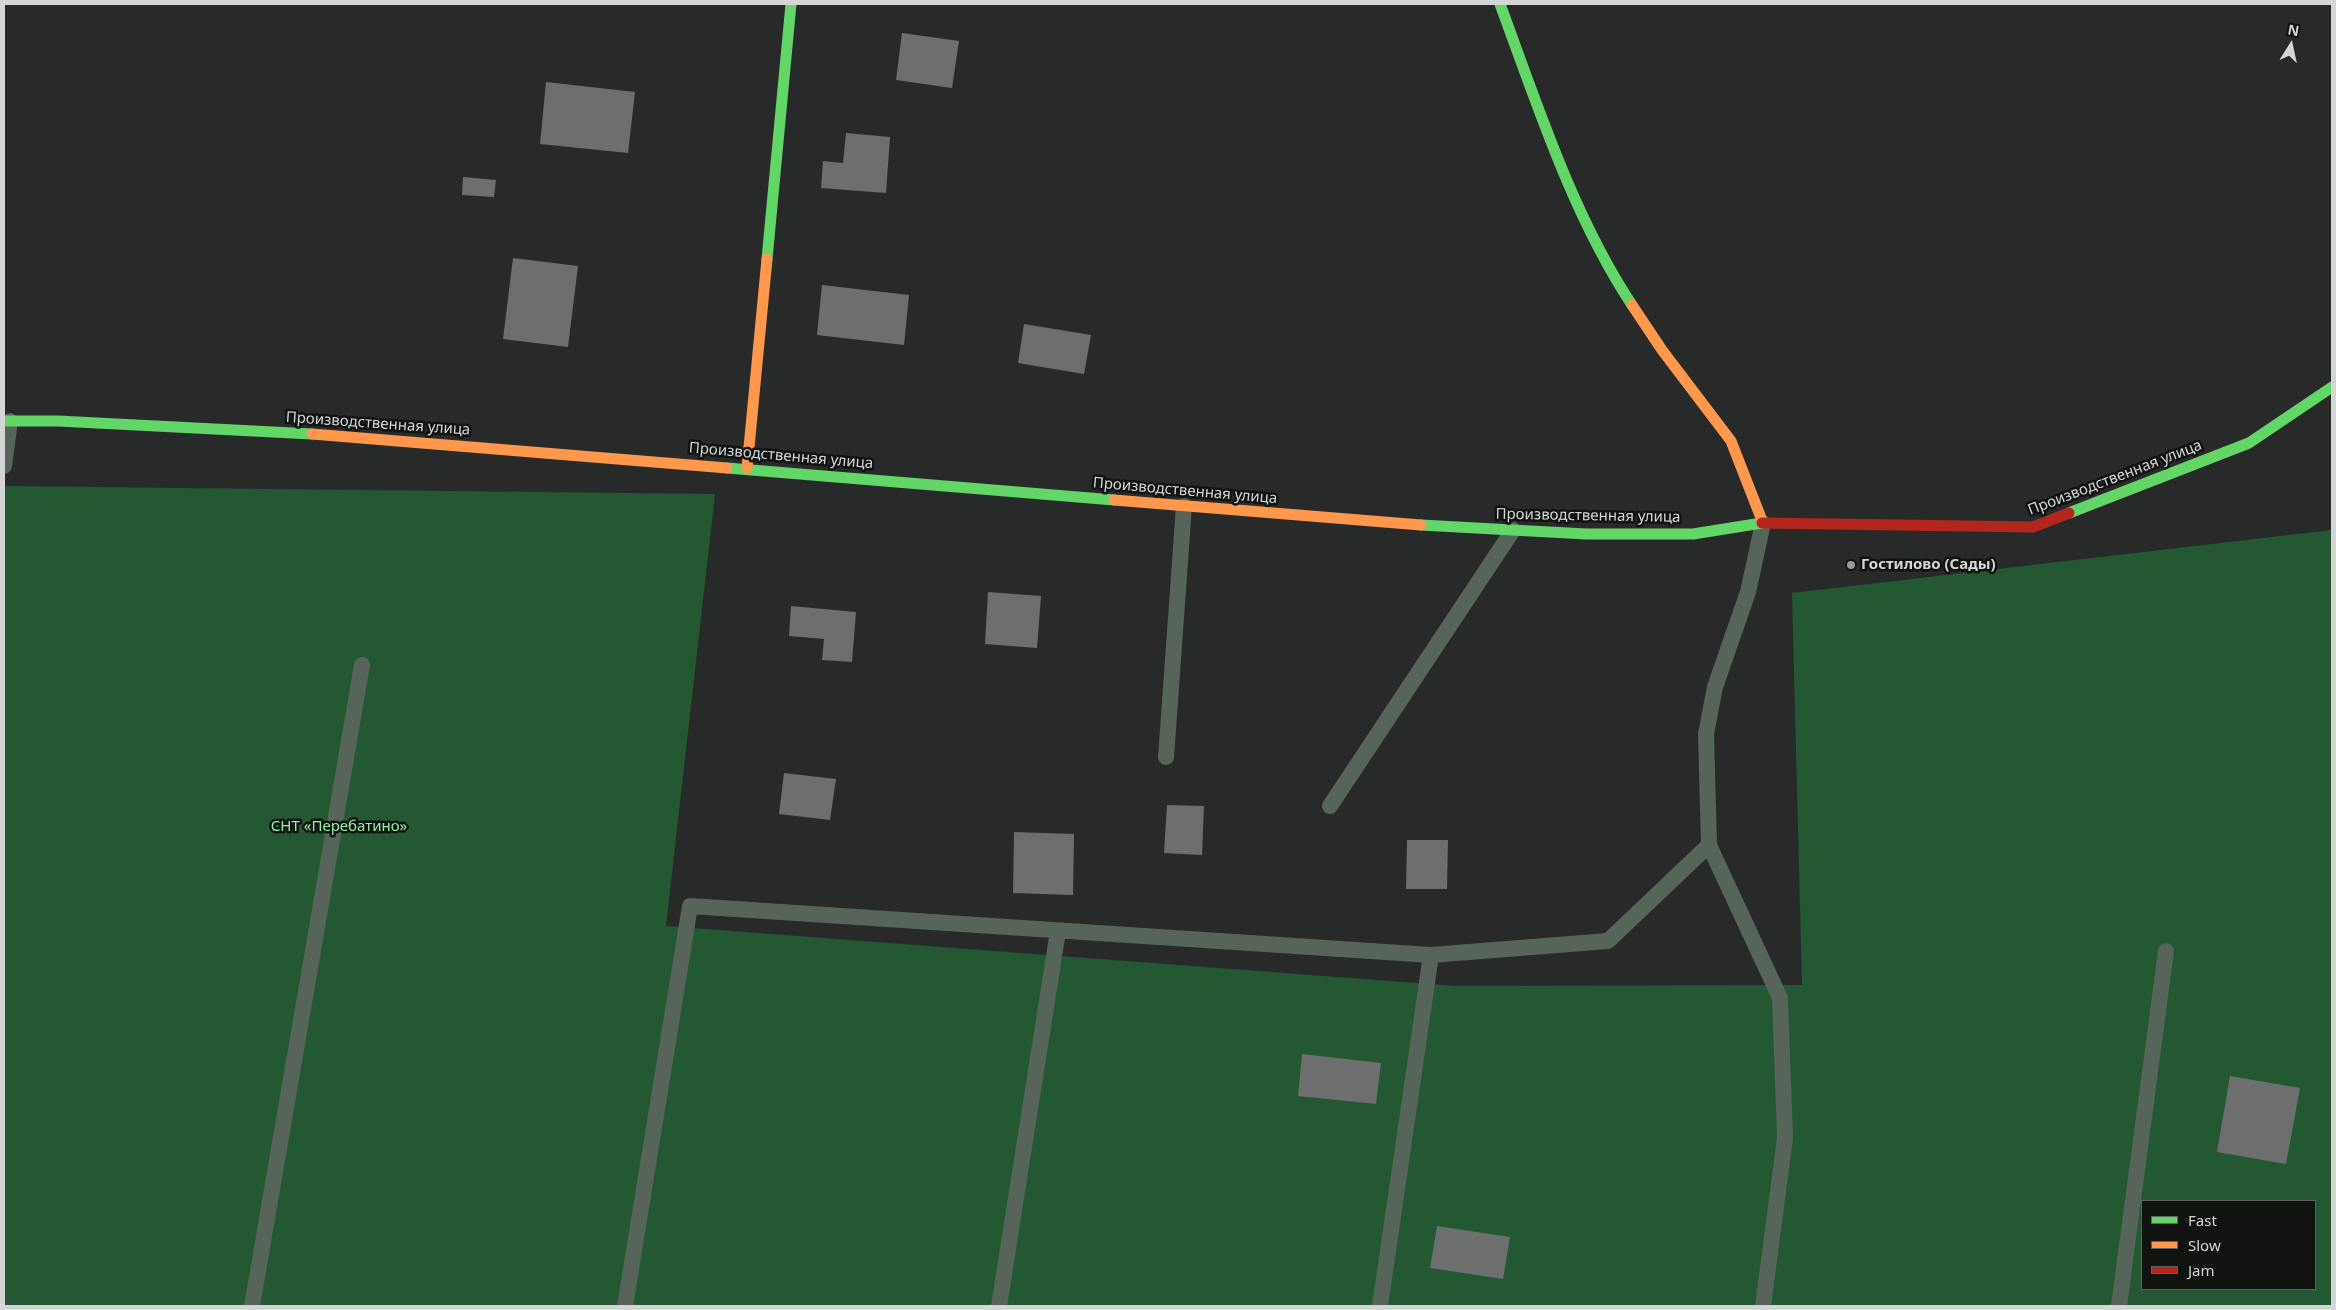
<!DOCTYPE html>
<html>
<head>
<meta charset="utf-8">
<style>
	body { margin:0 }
	#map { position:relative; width:2336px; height:1310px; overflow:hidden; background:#282a29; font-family:"Noto Sans",sans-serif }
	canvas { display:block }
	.frame { position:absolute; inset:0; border:5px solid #d3d6d4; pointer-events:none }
	.legend { position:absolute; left:2141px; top:1200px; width:175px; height:90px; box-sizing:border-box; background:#111311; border:1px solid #5f615f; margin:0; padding:6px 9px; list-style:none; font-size:15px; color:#d3d6d4 }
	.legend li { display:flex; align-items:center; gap:10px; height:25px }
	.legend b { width:25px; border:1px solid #5f615f }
	.north { position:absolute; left:2266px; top:20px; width:50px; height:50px; -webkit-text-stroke:4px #111311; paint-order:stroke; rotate:10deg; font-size:14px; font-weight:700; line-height:20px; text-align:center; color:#d3d6d4 }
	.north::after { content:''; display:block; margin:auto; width:18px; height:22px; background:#d3d6d4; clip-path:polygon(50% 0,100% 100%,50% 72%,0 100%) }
</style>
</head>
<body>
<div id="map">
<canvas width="2336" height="1310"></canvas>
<div class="frame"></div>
<ul class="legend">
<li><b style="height:6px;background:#63d668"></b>Fast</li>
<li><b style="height:6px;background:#ff974d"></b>Slow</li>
<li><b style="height:6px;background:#b3261e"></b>Jam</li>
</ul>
<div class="north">N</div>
</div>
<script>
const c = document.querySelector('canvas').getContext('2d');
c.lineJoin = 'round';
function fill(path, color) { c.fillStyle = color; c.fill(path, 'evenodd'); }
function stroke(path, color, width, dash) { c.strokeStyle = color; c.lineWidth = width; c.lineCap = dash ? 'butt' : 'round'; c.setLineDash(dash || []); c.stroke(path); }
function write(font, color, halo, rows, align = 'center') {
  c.font = font + ' "Noto Sans",sans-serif'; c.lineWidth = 5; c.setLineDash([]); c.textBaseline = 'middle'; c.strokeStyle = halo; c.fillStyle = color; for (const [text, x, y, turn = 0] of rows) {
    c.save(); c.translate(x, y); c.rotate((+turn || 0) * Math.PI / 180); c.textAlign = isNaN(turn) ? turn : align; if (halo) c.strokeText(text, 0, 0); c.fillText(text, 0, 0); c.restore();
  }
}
fill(new Path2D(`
	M4 486 715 494 666 926 1455 986 1802 985 1792 593 2332 530V1306H4ZM2142 1201H2315V1289H2142Z`), '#245832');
fill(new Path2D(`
	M902 33 959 41 952 88 896 80Z
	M546 82 635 92 628 153 540 144Z
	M846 133 890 137 886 193 821 188 823 161 843 163Z
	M463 177 496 180 494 197 462 195Z
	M513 258 578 266 568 347 503 339Z
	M822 285 909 295 904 345 817 335Z
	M1024 324 1091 335 1084 374 1018 363Z
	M988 592 1041 596 1037 648 985 644Z
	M791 606 856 612 852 662 822 660 824 639 789 636Z
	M784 773 836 779 830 820 779 814Z
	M1167 805 1204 806 1202 855 1164 853Z
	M1014 832 1074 834 1073 895 1013 893Z
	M1407 840H1448L1447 889H1406Z
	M1302 1054 1381 1063 1376 1104 1298 1096Z
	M2230 1076 2300 1088 2286 1164 2217 1152Z
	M1437 1226 1510 1237 1503 1279 1430 1268Z`), '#6d6f6e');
stroke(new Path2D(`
	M4 466 10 421
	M1166 757 1184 506
	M1330 806 1513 530
	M252 1306 362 665
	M625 1306 690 906 1431 955 1608 941 1709 845
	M999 1306 1058 931
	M1380 1306 1431 955
	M1763 1306 1785 1138 1780 998 1709 845 1706 734 1715 687 1748 592 1763 523
	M2119 1306 2166 951`), '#566459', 16);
stroke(new Path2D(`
	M1500 4C1537 104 1573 216 1632 305
	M767 259 791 4
	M4 421H58L312 434
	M727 468 1114 500
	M2069 513 2249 443 2332 387
	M1421 525 1586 534H1693L1762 523`), '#63d668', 11);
stroke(new Path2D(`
	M1632 305 1662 350 1731 441 1763 523
	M312 434 727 468
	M747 468 767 259
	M1114 500 1421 525`), '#ff974d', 11);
stroke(new Path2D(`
	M1762 523 2033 527 2069 513`), '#b3261e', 11);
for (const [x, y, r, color] of [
	[1851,565,5,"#979a98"]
]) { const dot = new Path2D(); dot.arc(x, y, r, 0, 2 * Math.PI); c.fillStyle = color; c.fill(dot); stroke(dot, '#111311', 2); }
write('15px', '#d3d6d4', '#111311', [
	["Производственная улица",378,424,4],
	["Производственная улица",781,456,5],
	["Производственная улица",2115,478,-21],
	["Производственная улица",1185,491,5],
	["Производственная улица",1588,516,1]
]);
write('bold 15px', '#d3d6d4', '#111311', [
	["Гостилово (Сады)",1861,565]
], 'left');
write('15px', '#8af1a0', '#111311', [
	["СНТ «Перебатино»",339,827]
]);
</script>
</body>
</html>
